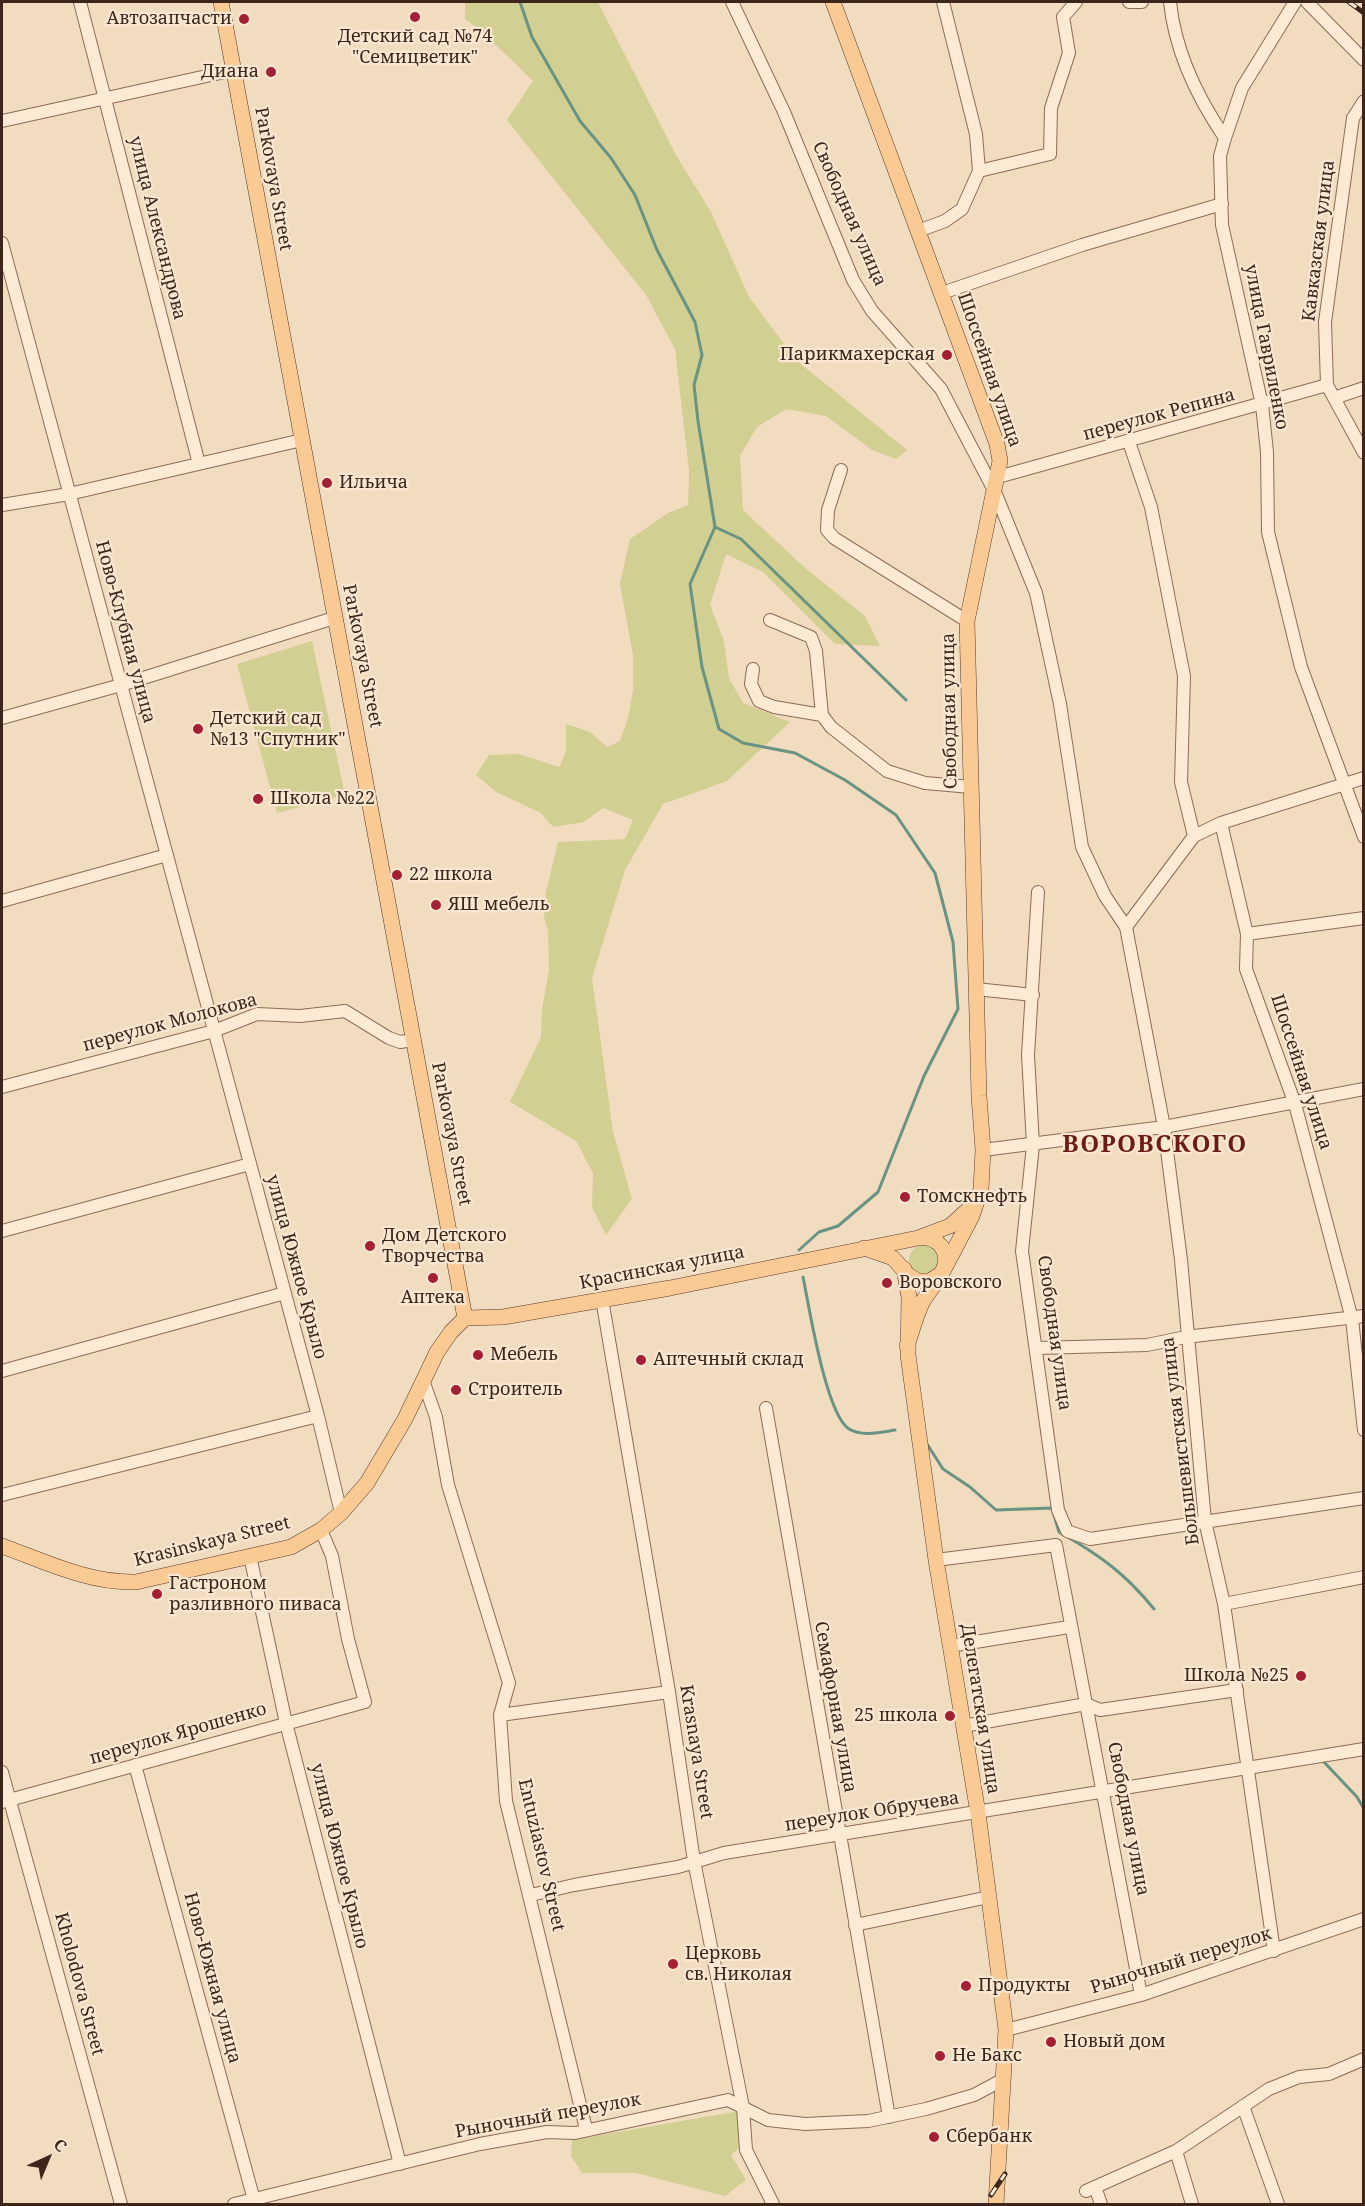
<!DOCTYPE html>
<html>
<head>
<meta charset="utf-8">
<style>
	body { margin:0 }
	#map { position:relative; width:1365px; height:2206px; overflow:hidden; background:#f2dcc0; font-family:"Noto Serif",serif }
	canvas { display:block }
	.frame { position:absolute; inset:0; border:3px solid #3c261c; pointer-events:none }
	.north { position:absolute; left:18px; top:2128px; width:60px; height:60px; -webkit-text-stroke:4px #f9e7d1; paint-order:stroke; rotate:44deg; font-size:16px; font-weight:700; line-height:24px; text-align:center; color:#3c261c }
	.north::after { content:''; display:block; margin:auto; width:21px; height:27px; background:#3c261c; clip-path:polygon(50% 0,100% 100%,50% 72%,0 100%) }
</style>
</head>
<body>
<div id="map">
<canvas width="1365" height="2206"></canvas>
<div class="frame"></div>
<div class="north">С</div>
</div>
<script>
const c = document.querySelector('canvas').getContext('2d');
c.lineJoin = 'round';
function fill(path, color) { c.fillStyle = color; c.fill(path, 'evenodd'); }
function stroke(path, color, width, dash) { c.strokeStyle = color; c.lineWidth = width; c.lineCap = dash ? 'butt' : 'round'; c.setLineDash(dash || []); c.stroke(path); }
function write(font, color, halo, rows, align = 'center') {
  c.font = font + ' "Noto Serif",serif'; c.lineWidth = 4.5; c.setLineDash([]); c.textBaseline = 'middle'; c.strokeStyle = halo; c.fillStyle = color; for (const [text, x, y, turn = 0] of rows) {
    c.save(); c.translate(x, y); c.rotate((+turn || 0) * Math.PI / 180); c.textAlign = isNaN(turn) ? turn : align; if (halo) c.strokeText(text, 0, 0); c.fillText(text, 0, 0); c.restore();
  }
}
fill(new Path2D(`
	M465 2H598L677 157 711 212 749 297 796 360 907 450 896 459 872 450 826 416 786 409 757 427 740 456 743 510 804 567 865 616 880 646 835 644 763 572 726 554 710 605 724 641 729 678 743 703 790 722 727 781 663 804 625 870 592 978 613 1132 632 1199 606 1235 592 1207 593 1173 576 1141 510 1102 541 1037 542 1009 549 970 548 930 544 918 546 892 558 842 625 839 633 820 603 808 584 822 553 827 541 813 496 792 476 775 489 755 519 754 559 767 566 752V724L590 732 607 747 620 741 628 718 633 690V655L620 584 630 539 668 513 688 505 689 471 675 349 646 295 507 120 533 81C511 60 490 37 465 19Z
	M312 641 345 795 277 813 237 664Z
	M909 1260a15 15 0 1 1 30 0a15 15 0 1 1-30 0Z
	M739 2111 744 2144 731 2155 746 2180 725 2196 636 2173H582L571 2156 572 2140Z`), '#d2cf93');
stroke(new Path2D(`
	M520 2 532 37 580 121 611 158 635 195 657 250 695 322 702 355 694 385 698 421 715 527 741 539 906 700
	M715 527 690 584 702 667 719 729 743 743 795 753 845 780 896 815 935 873 953 942 958 1009 924 1076 878 1192 838 1226 819 1232 799 1250
	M803 1277C809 1306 826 1415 849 1429 862 1437 882 1432 895 1430
	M927 1444 943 1469 970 1487 996 1510 1052 1508 1059 1532C1098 1554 1125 1573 1154 1609
	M1324 1762 1357 1797 1364 1809`), '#699382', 3);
const minor = new Path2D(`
	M80 2 199 464
	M732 2 784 112 853 280 872 311 941 389 995 492 1036 593 1060 704 1082 847 1105 896 1126 927 1164 1127 1181 1260 1205 1521 1224 1604 1274 1951
	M943 2 976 134 979 171 1050 154 1051 108 1069 53 1063 17 1076 2
	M1129 2H1142
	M1170 2C1175 51 1197 97 1225 138
	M1295 2 1242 88 1225 138 1220 156 1222 225 1262 405 1267 452 1268 532 1301 667 1364 837
	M1307 2 1364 60
	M1364 101 1353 118 1325 322 1327 385 1364 453
	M2 121 234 70
	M918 231 945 221 962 209 979 171
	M2 243 318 1416 341 1513
	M942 293 1082 245 1222 204
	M1334 398 1364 388
	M1129 442 1151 507 1184 676 1181 782 1194 836
	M841 470 828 510 827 530 834 538 967 621
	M998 477 1327 385
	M2 505 69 494 302 440
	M770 620 811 637 816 651 822 715 831 727 887 771 925 783 971 787
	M753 669 751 684 759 701 774 707 822 715
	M2 718 121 685 334 618
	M1221 823 1247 934 1246 969 1295 1104 1352 1319 1364 1430
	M1038 892 1028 1055 1033 1145 1022 1251 1058 1510 1067 1531 1090 1539 1364 1498
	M2 901 167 855
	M1126 927 1194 836 1221 823 1364 778
	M1247 934 1364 918
	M976 989 1033 995
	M2 1087 214 1031 257 1014 300 1016 345 1011 389 1038 400 1042 413 1040
	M983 1150 1164 1127 1364 1089
	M2 1231 250 1164
	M602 1299 669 1692 694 1861 743 2107 746 2150 773 2204
	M1037 1348 1147 1345 1186 1337 1364 1316
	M2 1371 285 1293
	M424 1383 436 1417 448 1485 509 1683 500 1715 506 1801 586 2129
	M766 1408 889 2117
	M2 1495 318 1416
	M250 1556 286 1723 400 2164
	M936 1560 1056 1545 1141 1995
	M1224 1604 1364 1577
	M950 1646 1069 1627
	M500 1715 669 1692
	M963 1726 1086 1704 1100 1710 1237 1690
	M135 1765 254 2200
	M2 1772 121 2204
	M2 1802 365 1702 348 1639 332 1556 321 1530
	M531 1895 574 1885 678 1867 724 1853 1364 1749
	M855 1925 989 1897
	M1006 2030 1141 1995 1364 1919
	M1243 2106 1278 2204
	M1176 2151 1192 2204
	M1095 2187 1101 2204
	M1086 2191 1176 2151 1269 2089 1299 2077 1329 2074 1364 2059
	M234 2204 480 2144 547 2132 575 2133 728 2100 768 2120 805 2124 868 2121 926 2109 974 2095 1004 2079`);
const major = new Path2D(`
	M221 2 465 1318
	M833 2 997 444 1000 461 967 621 979 1096 983 1150 981 1189 972 1216 942 1273 930 1281H918L908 1275 893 1258 864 1248
	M904 1269 909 1297 908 1355 936 1560 978 1813 1006 2030 996 2204
	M907 1346C912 1331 916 1315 923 1301 932 1285 956 1264 941 1246 935 1239 927 1237 919 1238
	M2 1546C46 1562 88 1583 136 1582L291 1547 321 1530 341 1513 367 1483 405 1419 437 1352 451 1332 465 1318 503 1317 670 1288 918 1238 950 1226 971 1207`);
stroke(minor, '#8e6b56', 14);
stroke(major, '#5b3a2b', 16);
stroke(minor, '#fcead4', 12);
stroke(major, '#faca94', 15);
const rail = new Path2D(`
	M1349 2 1364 13
	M991 2195 1005 2174`);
stroke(rail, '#3c261c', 5);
stroke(rail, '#f9e7d1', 3, [9]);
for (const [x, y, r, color] of [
	[415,17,6,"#a32035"],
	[244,19,6,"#a32035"],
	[271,72,6,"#a32035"],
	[947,355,6,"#a32035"],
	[327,483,6,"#a32035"],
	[198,729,6,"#a32035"],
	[258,799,6,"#a32035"],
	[397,875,6,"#a32035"],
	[436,905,6,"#a32035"],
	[905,1197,6,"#a32035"],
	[370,1246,6,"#a32035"],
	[433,1278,6,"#a32035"],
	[887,1283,6,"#a32035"],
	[478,1355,6,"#a32035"],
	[641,1360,6,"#a32035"],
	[456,1390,6,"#a32035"],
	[157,1594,6,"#a32035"],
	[1301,1676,6,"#a32035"],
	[950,1716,6,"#a32035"],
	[673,1964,6,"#a32035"],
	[966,1986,6,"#a32035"],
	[1051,2042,6,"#a32035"],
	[940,2056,6,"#a32035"],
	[934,2137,6,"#a32035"]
]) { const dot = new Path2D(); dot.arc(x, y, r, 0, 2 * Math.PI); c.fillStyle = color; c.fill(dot); stroke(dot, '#f9e7d1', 2); }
write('18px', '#3c261c', '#f9e7d1', [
	["Автозапчасти",232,19,"right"],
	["Детский сад №74",415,37,"center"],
	["\"Семицветик\"",415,58,"center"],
	["Диана",259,72,"right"],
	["Парикмахерская",935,355,"right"],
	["Ильича",339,483],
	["Детский сад",210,719],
	["№13 \"Спутник\"",210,740],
	["Школа №22",270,799],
	["22 школа",409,875],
	["ЯШ мебель",448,905],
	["Томскнефть",917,1197],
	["Дом Детского",382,1236],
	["Творчества",382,1257],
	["Воровского",899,1283],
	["Аптека",433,1298,"center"],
	["Мебель",490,1355],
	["Аптечный склад",653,1360],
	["Строитель",468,1390],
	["Гастроном",169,1584],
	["разливного пиваса",169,1605],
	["Школа №25",1289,1676,"right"],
	["25 школа",938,1716,"right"],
	["Церковь",685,1954],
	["св. Николая",685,1975],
	["Продукты",978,1986],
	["Новый дом",1063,2042],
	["Не Бакс",952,2056],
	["Сбербанк",946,2137]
], 'left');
write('18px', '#3c261c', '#f9e7d1', [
	["Parkovaya Street",273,179,80],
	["Свободная улица",849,214,66],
	["улица Александрова",157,228,76],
	["Кавказская улица",1319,241,-83],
	["улица Гавриленко",1266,347,79],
	["Шоссейная улица",989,370,71],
	["переулок Репина",1159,415,-15],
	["Ново-Клубная улица",125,632,75],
	["Parkovaya Street",362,656,79],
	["Свободная улица",950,711,-91],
	["переулок Молокова",170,1023,-15],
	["Шоссейная улица",1301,1072,72],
	["Parkovaya Street",451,1134,79],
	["улица Южное Крыло",296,1267,75],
	["Красинская улица",662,1268,-11],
	["Свободная улица",1054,1333,82],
	["Большевистская улица",1181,1441,-97],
	["Krasinskaya Street",212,1542,-14],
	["Семафорная улица",835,1707,80],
	["Делегатская улица",980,1709,81],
	["переулок Ярошенко",178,1734,-16],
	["Krasnaya Street",696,1752,81],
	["переулок Обручева",872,1812,-9],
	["Свободная улица",1128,1819,79],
	["Entuziastov Street",541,1855,77],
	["улица Южное Крыло",339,1856,76],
	["Рыночный переулок",1181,1961,-17],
	["Ново-Южная улица",212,1978,75],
	["Kholodova Street",79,1984,75],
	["Рыночный переулок",548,2116,-10]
]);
c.letterSpacing = '1.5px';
write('bold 24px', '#6d1b17', '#f9e7d1', [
	["ВОРОВСКОГО",1155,1145]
]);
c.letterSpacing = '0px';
</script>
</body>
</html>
